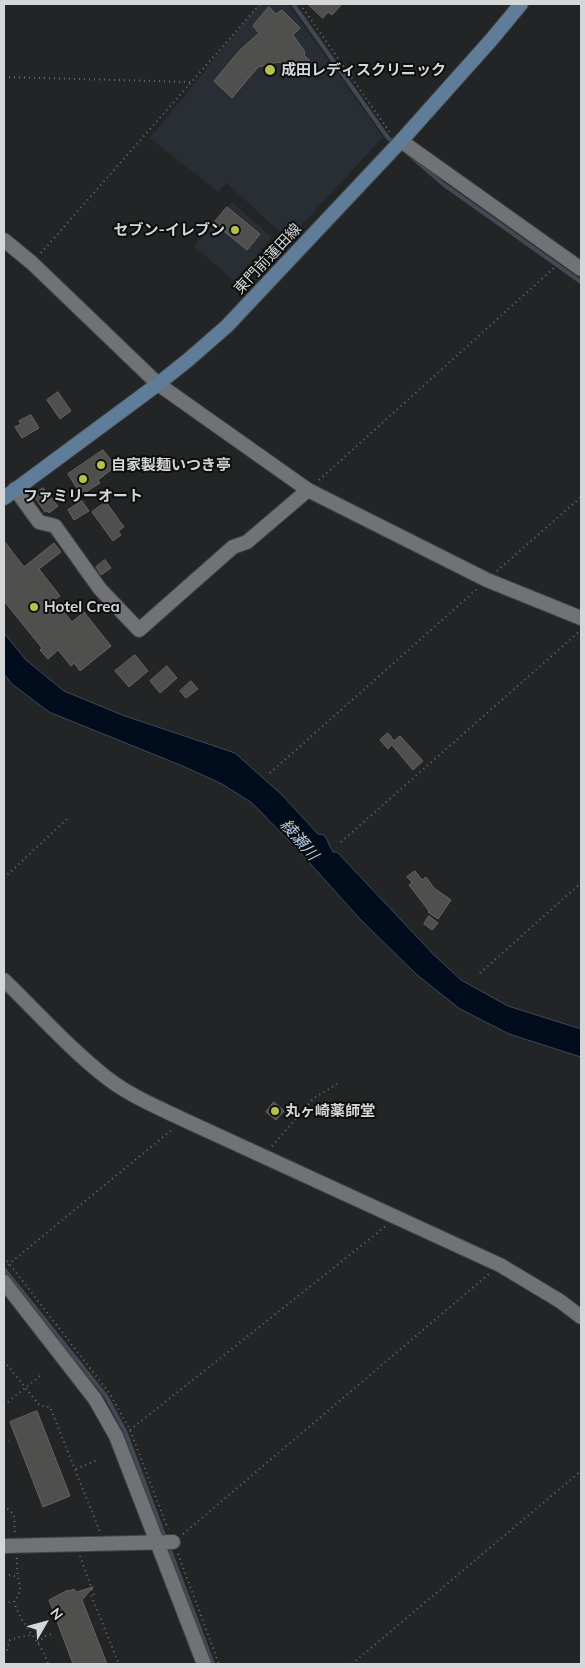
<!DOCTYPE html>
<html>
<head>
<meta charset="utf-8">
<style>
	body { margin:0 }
	#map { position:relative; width:585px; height:1668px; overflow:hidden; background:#232426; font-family:Mulish,sans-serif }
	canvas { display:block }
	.frame { position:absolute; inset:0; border:5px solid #d5d6d8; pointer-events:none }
	.north { position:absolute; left:20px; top:1598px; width:50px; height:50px; -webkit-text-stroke:4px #0d0e0e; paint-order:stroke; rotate:52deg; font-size:14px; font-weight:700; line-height:20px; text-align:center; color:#d5d6d8 }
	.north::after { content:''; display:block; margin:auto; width:18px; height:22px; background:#d5d6d8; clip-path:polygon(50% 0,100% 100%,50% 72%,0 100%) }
</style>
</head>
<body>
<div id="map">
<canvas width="585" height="1668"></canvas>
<div class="frame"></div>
<div class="north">N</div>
</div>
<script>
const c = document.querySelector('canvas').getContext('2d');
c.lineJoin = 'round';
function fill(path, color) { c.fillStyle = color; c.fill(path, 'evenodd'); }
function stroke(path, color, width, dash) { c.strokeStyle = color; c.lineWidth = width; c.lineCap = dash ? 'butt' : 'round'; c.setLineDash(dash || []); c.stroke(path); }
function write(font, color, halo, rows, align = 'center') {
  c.font = font + ' Mulish,"Noto Sans JP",sans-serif'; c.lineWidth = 4; c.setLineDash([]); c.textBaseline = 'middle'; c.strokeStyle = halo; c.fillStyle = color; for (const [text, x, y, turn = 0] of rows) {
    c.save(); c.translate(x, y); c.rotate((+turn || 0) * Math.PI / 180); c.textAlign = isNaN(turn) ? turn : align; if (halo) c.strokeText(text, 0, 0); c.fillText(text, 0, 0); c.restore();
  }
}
fill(new Path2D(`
	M259 4H288L383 137 288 240 227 183 218 192 150 138Z
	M232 202 272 237 234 281 194 246Z`), '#292e34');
const water = new Path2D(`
	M4 633 26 660 64 691 122 715 235 753 282 795 318 834 324 835C328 840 329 846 333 852H337L433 954 461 980 508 1006 581 1029V1057L509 1034 460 1009 416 974 360 919 298 850 252 803 222 784 185 767 49 712 12 684 4 674Z`);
fill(water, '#010d1d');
stroke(water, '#414955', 1);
stroke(new Path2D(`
	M293 4 388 138 395 143
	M406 152 443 184 581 282
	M4 1269 106 1396 125 1431 165 1538
	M168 1545 213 1664`), '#414955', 4);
const building = new Path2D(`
	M308 4H342L332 15 328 12 323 18Z
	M269 7 276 14 282 10 300 28 293 35 305 52 304 55 312 63 300 74 294 68 278 62 258 67 232 98 214 81 240 50 259 33 253 26Z
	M227 207 260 234 247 250 214 223Z
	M58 392 71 411 60 419 47 400Z
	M31 415 39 428 22 438 15 427 21 424 19 421Z
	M103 450 116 466 98 480 100 483 81 495 68 474Z
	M43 488 58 506 49 513 48 511 45 512 33 495Z
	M82 501 89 511 74 520 68 510Z
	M106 502 124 527 118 531 121 535 113 541 92 512Z
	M4 541 24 567 54 543 61 552 39 569 60 596 54 600 72 622 84 612 111 646 80 671 74 663 71 666 58 650 48 659 40 650 42 648 4 601Z
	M105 560 111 568 101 575 96 567Z
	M135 655 148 671 129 687 115 671Z
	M167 666 177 678 160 693 150 681Z
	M191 681 198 689 186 698 180 691Z
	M388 733 394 741 400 736 423 761 413 770 392 745 388 749 380 740Z
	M415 871 422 880 426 877 434 888 451 900 438 919 428 912 429 911 409 885 412 882 407 877Z
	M429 916 438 923 432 930 424 924Z
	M274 1102 284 1111 276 1120 266 1112Z
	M37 1411 70 1496 43 1507 10 1422Z
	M93 1587 82 1600 107 1664H73L49 1600 68 1590 69 1591 74 1589 76 1592Z`);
fill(building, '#4f504d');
stroke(building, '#656562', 1);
const minor = new Path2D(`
	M401 141 581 269
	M15 489 39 522 55 526 100 589 139 630 233 547 247 542 308 490
	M4 1282 95 1399 116 1436 204 1664`);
const tertiary = new Path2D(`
	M4 240 32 263 158 384 308 490 487 580 581 618
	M4 980C38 1013 70 1049 107 1078 129 1095 155 1106 180 1118L500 1265 560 1301 581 1317
	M4 1546 173 1542`);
const secondary = new Path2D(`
	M4 498 158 384 188 360 227 326 401 141 492 39 521 4`);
stroke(minor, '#404243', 16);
stroke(tertiary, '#404243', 16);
stroke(secondary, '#404243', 16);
stroke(new Path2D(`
	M300 4 391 134
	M4 77 192 82
	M41 253 260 4
	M319 480 555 267
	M497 571 581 497
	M270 773 477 589
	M341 842 581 630
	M4 878 68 818
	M480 973 581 883
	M272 1146 314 1098 337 1084
	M4 1257 110 1394 130 1430 168 1529
	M4 1268 174 1128
	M4 1361 40 1406 50 1407 100 1532
	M4 1405 40 1376
	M130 1430 386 1226
	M4 1443 9 1441
	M76 1469 97 1460
	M4 1505 14 1515 15 1533
	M183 1534 490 1273
	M178 1554 219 1664
	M80 1556 94 1595H91L119 1664
	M17 1558C17 1564 17 1569 18 1575 19 1588 24 1589 14 1601 20 1625 41 1640 48 1664
	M4 1576 9 1575 18 1577
	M4 1604 13 1601
	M38 1643 45 1636 52 1634
	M4 1654 6 1653 10 1640 19 1637 31 1635
	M352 1664 581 1471`), '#6c6d6f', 2, [1, 4]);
stroke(minor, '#707275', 14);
stroke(tertiary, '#707275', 14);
stroke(secondary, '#5f7d99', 14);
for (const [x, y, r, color] of [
	[270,70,6,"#b7c148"],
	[235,230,5,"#b7c148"],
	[101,465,5,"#b7c148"],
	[83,479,5,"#b7c148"],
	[34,607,5,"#b7c148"],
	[275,1111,5,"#b7c148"]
]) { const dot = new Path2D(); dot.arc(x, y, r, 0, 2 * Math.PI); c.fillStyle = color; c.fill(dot); stroke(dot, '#0d0e0e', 2); }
write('bold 15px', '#d5d6d8', '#0d0e0e', [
	["成田レディスクリニック",281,70],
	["セブン-イレブン",225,230,"right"],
	["自家製麺いつき亭",111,465],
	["ファミリーオート",83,496,"center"],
	["Hotel Crea",44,607],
	["丸ヶ崎薬師堂",285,1111]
], 'left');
write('15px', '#d5d6d8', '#0d0e0e', [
	["東門前蓮田線",268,259,-47]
]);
write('italic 16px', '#b3d0ef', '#0d0e0e', [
	["綾瀬川",299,840,49]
]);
</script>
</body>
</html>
